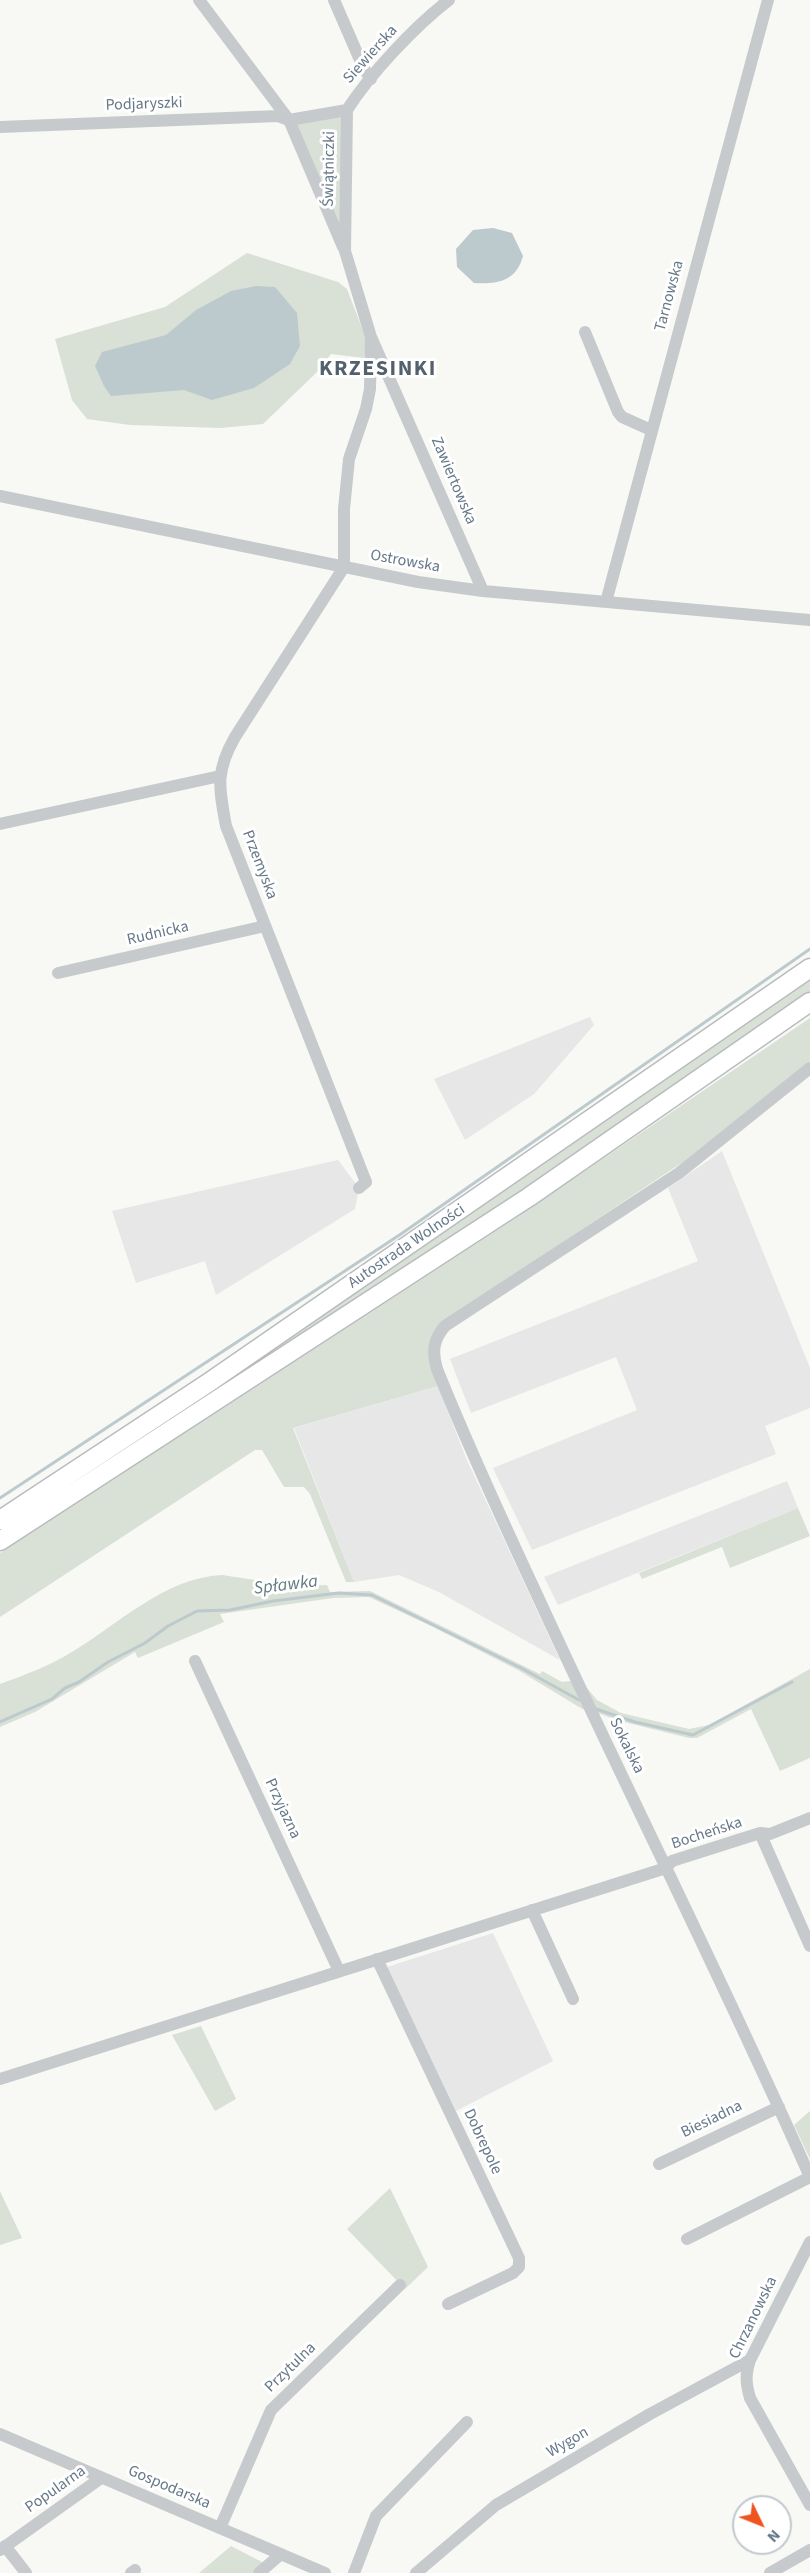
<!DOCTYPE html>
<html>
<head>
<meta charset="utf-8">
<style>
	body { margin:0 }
	#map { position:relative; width:810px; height:2573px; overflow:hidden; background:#f8f8f5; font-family:"Source Sans 3",sans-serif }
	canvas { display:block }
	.north { position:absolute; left:732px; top:2495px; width:60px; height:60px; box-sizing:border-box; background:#fff; border:2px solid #c1c9cf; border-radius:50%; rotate:133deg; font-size:16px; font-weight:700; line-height:24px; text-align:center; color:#657888 }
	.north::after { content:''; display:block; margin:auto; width:21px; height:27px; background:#ef541f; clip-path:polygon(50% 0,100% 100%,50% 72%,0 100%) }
</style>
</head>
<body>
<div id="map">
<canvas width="810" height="2573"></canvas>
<div class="north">N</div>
</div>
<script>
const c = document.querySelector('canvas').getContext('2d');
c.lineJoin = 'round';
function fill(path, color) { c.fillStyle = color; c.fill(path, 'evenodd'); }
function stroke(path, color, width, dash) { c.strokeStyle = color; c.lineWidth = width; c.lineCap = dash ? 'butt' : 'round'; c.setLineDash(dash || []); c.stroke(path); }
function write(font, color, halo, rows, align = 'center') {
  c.font = font + ' "Source Sans 3",sans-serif'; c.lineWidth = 6; c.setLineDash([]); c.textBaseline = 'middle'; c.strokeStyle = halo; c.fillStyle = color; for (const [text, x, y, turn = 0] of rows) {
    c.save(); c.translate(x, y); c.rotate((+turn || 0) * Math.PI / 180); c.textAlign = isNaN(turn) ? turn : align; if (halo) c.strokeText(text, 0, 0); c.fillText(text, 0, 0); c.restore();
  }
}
fill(new Path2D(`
	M590 1017 594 1025 534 1094 465 1140 434 1079Z
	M722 1151 810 1368V1408L765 1426 776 1454 532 1550 493 1468 637 1410 616 1357 471 1413 450 1359 698 1261 668 1188Z
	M338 1160 359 1188 355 1209 216 1295 205 1261 136 1283 112 1211Z
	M438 1386 466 1458 560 1660 439 1592 399 1575 354 1582 294 1428Z
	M787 1481 798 1508 558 1605 544 1577Z
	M493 1933 553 2061 456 2111 387 1967Z`), '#e6e7e6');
fill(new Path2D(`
	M338 114 345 123 340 233 296 124Z
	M247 253 338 282 347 289 367 341 364 358 331 354 317 372 263 424 221 428 130 425 87 419 72 400 55 339 165 307Z
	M810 976V995L640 1114 0 1534V1527Z
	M810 1018V1061L683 1162 453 1315 431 1364 438 1386 293 1428 354 1582H346L310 1494 304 1487H284L262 1450H255L0 1617V1553L513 1220Z
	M798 1508 810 1536 730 1568 722 1547 642 1579 639 1573Z
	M222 1575 294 1586 327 1585 330 1592 370 1591 540 1674 542 1671 562 1682 570 1681 574 1684 584 1710 518 1670 431 1626 369 1597 333 1598 220 1614 224 1622 138 1658 135 1652 35 1712 0 1727V1684C25 1675 49 1666 72 1652 119 1624 164 1578 222 1575Z
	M810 1669V1758L780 1771 751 1709 697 1738H689L616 1720 596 1712 586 1687 597 1700 621 1713 689 1729 709 1725Z
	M201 2026 236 2099 215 2111 172 2035Z
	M810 2111V2159L794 2125Z
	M390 2188 428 2267 405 2289 347 2229Z
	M0 2191 22 2238 0 2245Z
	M231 2546 264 2563 252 2573H199Z`), '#d9e0d6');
fill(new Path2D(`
	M493 228 512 233 523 256C516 282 497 284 474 283L457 267 456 249 473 230Z
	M256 286 275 287 297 313 300 346 290 364 254 388 212 400 184 390 111 396 104 386 95 366 102 352 166 335 196 310 231 291Z`), '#bcc9cd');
stroke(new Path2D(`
	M0 1498 401 1234 810 949
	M596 1709 635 1722 693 1735 792 1682
	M0 1722 52 1699 65 1688 79 1682 108 1662 145 1643 168 1626 197 1611 230 1610 273 1601 339 1593 372 1595 521 1668 579 1700`), '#bcc9cd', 3);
const highway = new Path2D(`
	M0 1520 208 1383 810 968
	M0 1541 529 1197 810 1002`);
stroke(highway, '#b8bcbf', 21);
stroke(new Path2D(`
	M199 0 289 120 343 247
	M334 0 364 69 371 79
	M347 110 345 251 371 337 483 591
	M347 110C370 74 415 26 449 0
	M289 120 347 110
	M0 127 278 116 289 120
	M585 332 618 412 622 417 651 430
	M0 496 418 582 483 591 810 620
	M606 602 768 0
	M0 824 220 776
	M58 973 265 926
	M359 1188 366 1182 226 826C219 788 215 772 235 737L344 567V509L349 459 366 409 370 389 371 337
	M195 1661 339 1971
	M760 1833 810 1946
	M666 1868 672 1861 760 1833 770 1834 810 1818
	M532 1910 573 1999
	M377 1959 519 2258V2267L513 2273 448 2304
	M0 2079 666 1868
	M659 2164 779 2107
	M687 2239 810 2177C724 1982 627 1791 538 1597 503 1522 468 1446 437 1369 432 1352 433 1340 445 1326L679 1173 810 1068
	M810 2242 750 2360C745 2375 746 2384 750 2398L810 2505
	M0 2434 325 2573
	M220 2528 271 2410 400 2285
	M5 2546 26 2573
	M0 2550 101 2478
	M131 2573 135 2570
	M259 2573 281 2554
	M354 2573 376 2516 467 2422
	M416 2573 496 2505 650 2414 750 2360
	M770 2573 810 2550`), '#c6cacd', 12);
stroke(highway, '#fff', 18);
write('16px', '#657888', '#fff', [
	["Siewierska",371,55,-48],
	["Podjaryszki",144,105,-2],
	["Świątniczki",330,169,-89],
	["Tarnowska",670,296,-75],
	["Zawiertowska",453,481,67],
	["Ostrowska",405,562,10],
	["Przemyska",259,865,69],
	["Rudnicka",158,934,-13],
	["Autostrada Wolności",407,1247,-34],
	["Sokalska",626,1746,64],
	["Przyjazna",282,1809,65],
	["Bocheńska",707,1834,-18],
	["Biesiadna",712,2120,-26],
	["Dobrepole",482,2142,65],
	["Chrzanowska",754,2318,-64],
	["Przytulna",291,2368,-44],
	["Wygon",568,2443,-30],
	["Gospodarska",169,2488,23],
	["Popularna",56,2490,-35]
]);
write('italic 18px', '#617a83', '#fff', [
	["Spławka",286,1586,-7]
]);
c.letterSpacing = '1.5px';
write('bold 22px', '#54616d', '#fff', [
	["KRZESINKI",378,370]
]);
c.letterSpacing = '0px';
</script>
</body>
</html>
